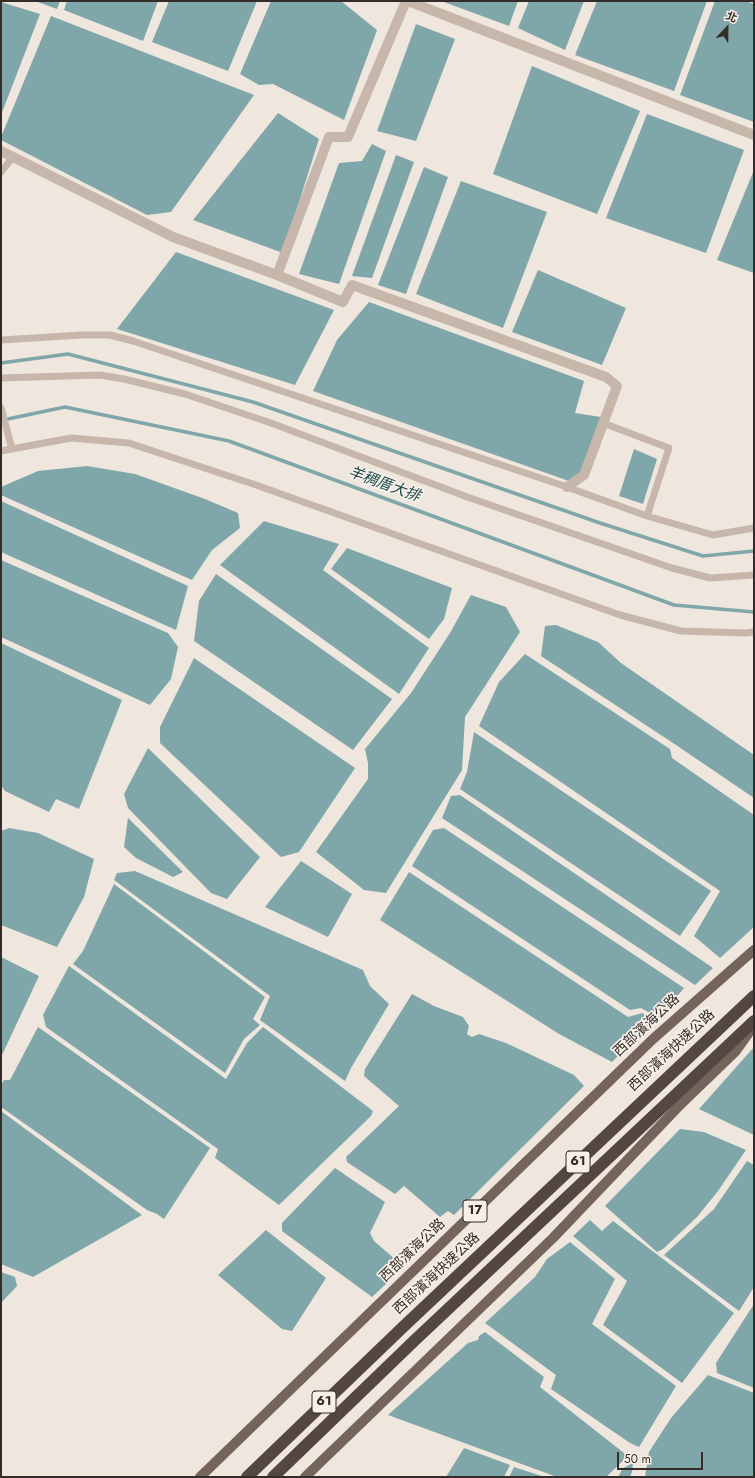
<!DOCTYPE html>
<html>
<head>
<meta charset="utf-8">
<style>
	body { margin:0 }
	#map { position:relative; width:755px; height:1478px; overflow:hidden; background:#efe6dd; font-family:Jost,"Noto Sans TC",sans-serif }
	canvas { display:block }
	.frame { position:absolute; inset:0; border:2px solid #342c29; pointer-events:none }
	.north { position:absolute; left:707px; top:8px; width:40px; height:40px; -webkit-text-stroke:3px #f7f0e9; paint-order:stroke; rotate:22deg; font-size:11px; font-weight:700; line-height:16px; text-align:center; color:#342c29 }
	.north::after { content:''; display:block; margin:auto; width:14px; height:18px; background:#342c29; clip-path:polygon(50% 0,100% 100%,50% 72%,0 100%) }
	.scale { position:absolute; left:617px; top:1452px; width:86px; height:18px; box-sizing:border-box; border:2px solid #342c29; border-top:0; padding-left:5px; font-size:12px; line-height:14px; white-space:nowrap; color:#342c29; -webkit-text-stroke:3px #f7f0e9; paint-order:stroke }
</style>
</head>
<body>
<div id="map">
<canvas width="755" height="1478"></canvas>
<div class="frame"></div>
<div class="north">北</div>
<div class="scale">50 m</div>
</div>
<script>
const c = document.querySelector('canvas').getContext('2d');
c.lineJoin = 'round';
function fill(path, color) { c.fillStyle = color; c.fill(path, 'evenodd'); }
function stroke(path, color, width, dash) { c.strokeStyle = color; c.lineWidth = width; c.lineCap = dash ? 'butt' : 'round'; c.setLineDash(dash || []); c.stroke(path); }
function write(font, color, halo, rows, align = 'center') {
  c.font = font + ' Jost,"Noto Sans TC",sans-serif'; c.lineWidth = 3.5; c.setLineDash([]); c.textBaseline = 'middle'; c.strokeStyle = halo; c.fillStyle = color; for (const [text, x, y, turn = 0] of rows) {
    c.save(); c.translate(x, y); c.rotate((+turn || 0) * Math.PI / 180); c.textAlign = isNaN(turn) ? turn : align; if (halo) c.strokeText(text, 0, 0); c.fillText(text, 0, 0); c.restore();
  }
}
fill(new Path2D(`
	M35 1H60L57 9Z
	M67 1H158L143 41 64 10Z
	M169 1H257L228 71 152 42Z
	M271 1H341L377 30 344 120 273 84 259 85 240 74Z
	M441 1H518L509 26Z
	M529 1H584L565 50 518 28Z
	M597 1H707L674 91 575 55Z
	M715 1H746L754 4V122L680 95Z
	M1 2 40 14 1 115Z
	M51 16 254 95 171 212 147 215 1 140V137Z
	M416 24 455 39 416 141 377 131Z
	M532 66 640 111 597 214 493 174Z
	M278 113 319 139 283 253 193 220Z
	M647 114 744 150 706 253 606 218Z
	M372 144 386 151 339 284 299 274 339 163 362 161Z
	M396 155 414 162 372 278 352 276Z
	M424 167 448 177 406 294 378 285Z
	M754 170V273L717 260Z
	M461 181 547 212 503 328 416 294Z
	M176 252 334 310 295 385 117 329Z
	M538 270 626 308 602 365 512 332Z
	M369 302 584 381 575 413 601 417 582 473 569 481 313 391 337 340Z
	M634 449 657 459 643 504 619 496Z
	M87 466 135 474 205 499 238 513 240 528 212 550 192 580 1 495V487L38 471Z
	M1 501 188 586 176 630 1 552Z
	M264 521 339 544 323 570 429 648 399 694 220 565Z
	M347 548 452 588 444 619 429 639 331 569Z
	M1 560 168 633 178 647 171 679 150 705 1 637Z
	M216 574 392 699 353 750 194 641 199 601Z
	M471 595 506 607 520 632 465 717 462 770 386 893 364 890 316 852 368 779V763L365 749 411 693 450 633Z
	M556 625 598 642 621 663 754 755V798L679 747 541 656 545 626Z
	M1 643 122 700 79 809 56 799 49 812 5 791 1 785Z
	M525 654 670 749 672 758 754 815V927L720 958 694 936 720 891 479 726 499 682Z
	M194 658 355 768 299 852 281 857 160 743V727Z
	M474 732 711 891 680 936 460 789 467 772Z
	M148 748 260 857 227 899 211 893 128 808 124 794Z
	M460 795 713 968 695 985 442 818 451 796Z
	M128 818 183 872 173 877 136 858 124 847Z
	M9 828 38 833 94 859 84 897 57 947 1 925V831Z
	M444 828 684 988 659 1018 641 1008 630 1010 412 866 433 830Z
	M301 861 352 894 328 937 265 907Z
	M135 871 363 970 370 986 389 1004 351 1068 345 1081 260 1020 270 996 114 880 117 873Z
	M409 872 628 1017 642 1013 654 1020 612 1062 559 1034 380 920Z
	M114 884 265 997 253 1019 260 1025 244 1039 225 1073 73 964 83 951Z
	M1 957 39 976 2 1055 1 1054Z
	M69 966 226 1079 247 1043 263 1027 373 1111 371 1116 279 1205 215 1158 218 1149 46 1027 43 1015Z
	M412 994 434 1006 463 1017 469 1026 467 1034 472 1037 479 1034 506 1043 574 1075 584 1086 454 1215 448 1211 440 1217 404 1186 395 1194 347 1162 346 1157 399 1106 364 1076 365 1069Z
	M38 1027 210 1148 164 1219 157 1214 147 1210 1 1107V1085L4 1080H10Z
	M754 1047V1135L699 1109Z
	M1 1111 142 1215 33 1277 1 1264Z
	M680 1129 704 1132 746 1150 718 1191 697 1217 663 1249 657 1252 605 1206Z
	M747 1161 754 1165V1287L739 1311 664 1255 714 1209Z
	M335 1168 385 1202 370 1233 374 1241 404 1267 372 1297 282 1231V1223Z
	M590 1220 602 1231 613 1221 734 1313 682 1383 603 1325 627 1281 573 1236Z
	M266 1230 326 1278 292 1331 282 1329 218 1275Z
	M570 1242 615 1279 592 1324 676 1386 639 1447 630 1443 551 1389 556 1375 485 1323 535 1277 547 1259Z
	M1 1272 15 1277 17 1286 1 1303Z
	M754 1304V1388L717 1373 716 1363Z
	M485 1332 544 1377 540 1387 624 1453 626 1458 606 1477H557L388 1415 468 1343 478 1340 479 1336Z
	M708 1375 754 1393V1477H645L649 1452 671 1418Z
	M464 1448 510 1465 504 1477H446Z
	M633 1463 632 1472 630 1477H618L623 1468Z
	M514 1467 545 1477H509Z`), '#7fa7a9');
stroke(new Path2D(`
	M1 363 68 354 253 402 600 523 703 556 754 551
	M3 420 65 407 229 441 674 605 754 612`), '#7fa7a9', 3.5);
stroke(new Path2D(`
	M1 172 13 157
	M1 340 81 335H110L133 341 567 487 647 516 713 535 754 528
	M1 378 100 375 124 379 185 394 271 423 470 498 672 568 710 578 754 575
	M1 408 12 449
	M603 423 669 448 647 516
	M1 451 71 438 129 443 256 485 620 615 681 631 746 633 754 632`), '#c6b7aa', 7);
stroke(new Path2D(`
	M408 1 754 135
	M1 151 173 237 277 275 343 302 352 285 606 377 617 386 584 475 567 487
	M277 275 329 137H348L406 1`), '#c6b7aa', 10);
stroke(new Path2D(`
	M200 1477 653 1039 754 950
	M305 1477 553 1238 678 1107 735 1052 753 1027`), '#74645b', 10);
stroke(new Path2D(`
	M247 1477 402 1328 754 996
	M273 1477 414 1341 754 1021`), '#544741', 12);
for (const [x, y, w] of [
	[578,1162,24],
	[475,1211,24],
	[324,1402,24]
]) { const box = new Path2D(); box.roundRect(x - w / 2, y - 11, w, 22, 3); c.fillStyle = '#f7f0e9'; c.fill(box); stroke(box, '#342c29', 1); }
write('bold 13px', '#342c29', null, [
	["61",578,1162],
	["17",475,1211],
	["61",324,1402]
]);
write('14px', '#342c29', '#f7f0e9', [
	["西部濱海公路",647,1026,-43],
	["西部濱海快速公路",672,1051,-43],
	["西部濱海公路",413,1251,-44],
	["西部濱海快速公路",437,1274,-43]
]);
write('italic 15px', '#234e51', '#f7f0e9', [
	["羊稠厝大排",384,485,20]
]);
</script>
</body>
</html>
